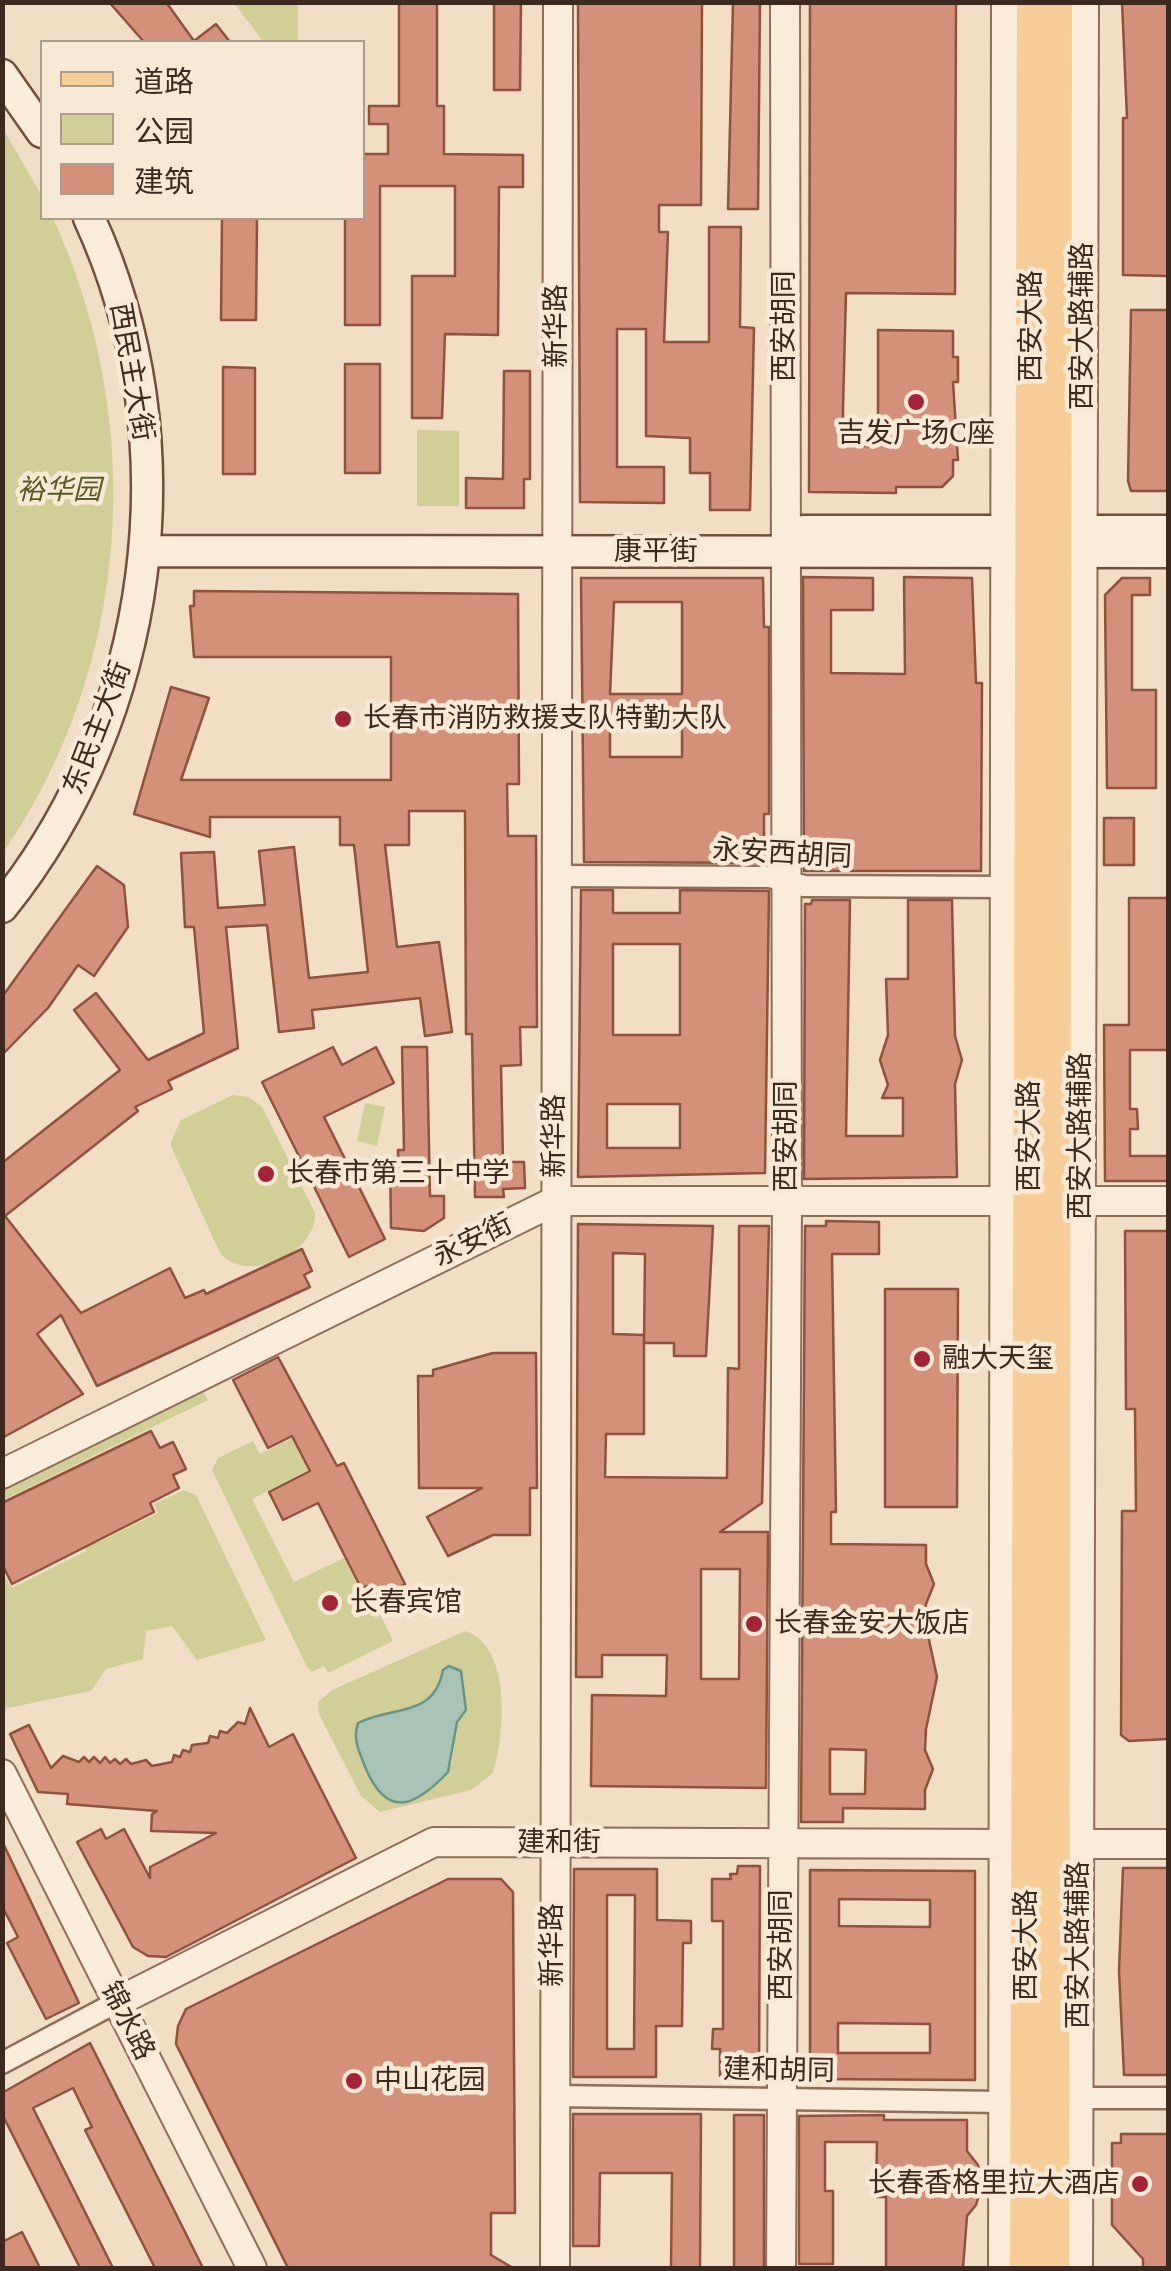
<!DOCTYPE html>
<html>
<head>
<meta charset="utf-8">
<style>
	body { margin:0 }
	#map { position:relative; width:1171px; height:2271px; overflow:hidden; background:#f1dec5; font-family:"PT Serif","Noto Sans SC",serif }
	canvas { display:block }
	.frame { position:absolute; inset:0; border:5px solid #3d291e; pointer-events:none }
	.legend { position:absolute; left:40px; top:40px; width:325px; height:180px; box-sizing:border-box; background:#f8e9d5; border:2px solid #ad9c8c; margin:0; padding:12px 18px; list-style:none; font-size:30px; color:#3d291e }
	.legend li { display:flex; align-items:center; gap:20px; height:50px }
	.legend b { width:50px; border:2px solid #ad9c8c }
</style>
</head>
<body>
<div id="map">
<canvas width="1171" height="2271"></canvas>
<div class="frame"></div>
<ul class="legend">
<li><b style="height:12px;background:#f7cd9a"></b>道路</li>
<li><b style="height:28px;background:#d1cf97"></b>公园</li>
<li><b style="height:28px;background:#d29178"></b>建筑</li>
</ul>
</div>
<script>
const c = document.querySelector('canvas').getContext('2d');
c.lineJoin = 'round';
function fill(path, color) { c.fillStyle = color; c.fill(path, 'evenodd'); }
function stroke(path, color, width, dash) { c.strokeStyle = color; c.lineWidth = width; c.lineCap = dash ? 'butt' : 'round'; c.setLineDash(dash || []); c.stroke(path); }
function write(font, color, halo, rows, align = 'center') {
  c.font = font + ' "PT Serif","Noto Sans SC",serif'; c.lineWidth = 9; c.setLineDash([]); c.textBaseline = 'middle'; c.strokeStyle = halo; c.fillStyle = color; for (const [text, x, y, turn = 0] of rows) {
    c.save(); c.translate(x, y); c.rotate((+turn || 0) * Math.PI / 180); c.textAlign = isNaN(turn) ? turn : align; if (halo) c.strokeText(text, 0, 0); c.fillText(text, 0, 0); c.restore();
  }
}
fill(new Path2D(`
	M234 3H298V41H263Z
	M3 129 42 196V218H53C147 422 132 666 3 853Z
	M417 430 459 431V506H417Z
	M233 1095 249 1097 262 1107 315 1213C317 1254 246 1285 220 1253L170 1144 181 1120Z
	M365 1103 385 1107 377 1146 357 1141Z
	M203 1390 208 1400 3 1500V1489Z
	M292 1438 308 1470 252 1499 294 1582 344 1558 360 1590 367 1588 393 1641 328 1673 324 1666 312 1672 307 1667 212 1470 218 1458 253 1441 260 1454Z
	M184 1490 196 1495 266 1640 197 1660 172 1626 146 1631 143 1659 106 1669 91 1691 3 1709 2 1571 12 1588 86 1551 81 1540 95 1534 99 1542 158 1513 154 1504Z
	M465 1631C512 1647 505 1733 493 1773L471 1790 380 1812 361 1796 319 1714 318 1702 332 1690ZM444 1670 464 1682 466 1710 457 1722 452 1763 433 1787 402 1804 369 1718C407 1706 432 1714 444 1670Z`), '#d1cf97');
const water = new Path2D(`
	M449 1666 461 1671 466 1710 457 1722 448 1772C416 1806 388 1820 366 1769 360 1753 352 1740 358 1723 394 1705 434 1718 443 1670Z`);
fill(water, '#a7c4b7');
stroke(water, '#6c9484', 2.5);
const building = new Path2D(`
	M109 2H166L194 41 216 24 230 42H144Z
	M399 2H437V106H444V154L523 155V187H499L498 335 445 334 442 418H412V276H455V186H380V325H345V218H362V154H388V124H369V106H399Z
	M494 2H521L520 90H494Z
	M578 2H702L701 205H659V232H668L664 342H709V227H741L740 327 754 328 750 510H710V473H690V438L646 436V329H617V467H664V503L580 502Z
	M733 2H760L758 209H728Z
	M810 2H956L955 294 846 293 843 408V446H878V330L953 331V357H958V382H953L958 460H953V476L942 487H896V493L809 492Z
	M1122 2H1168V276L1123 275V118H1127Z
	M222 218H257L256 320H221Z
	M1131 310H1168V491H1131L1128 481Z
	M345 364H380V473H345Z
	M223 367 255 368V474H223Z
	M504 371H530V479H524V508H466V478L503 479Z
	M803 577 873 578V610H831V673L905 674 904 577 972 578 976 683H982L981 871H804Z
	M581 578H763L764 627H769V814H764V863L584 862ZM614 602H682V694H610ZM610 721H682V757H610Z
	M1122 578H1150V595H1132V690H1156V788H1107L1105 595Z
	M194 591 518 594 519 784H507L508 836H536L537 1027H520L521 1065 501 1066 503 1162H524L525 1188 503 1189 504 1197H475L472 1034H466L465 811H409V845H385L397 947 439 942 452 1032 425 1036 420 998 312 1010 314 1028 279 1032 267 925 226 927 238 1048 168 1081 172 1089 135 1107 138 1111 5 1216 81 1313 170 1268 185 1298 204 1290 206 1294 302 1249 312 1271 304 1275 310 1287 97 1386 61 1315 37 1334 83 1394 2 1438V1163L120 1070 74 1010 96 993 148 1060 204 1033 194 927H185L181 853 214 852 218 908 265 905 259 851 294 847 309 978 368 972 354 845H340V817H210V837L134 814 171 687 209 698 181 780H391V657H194L190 606H194Z
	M1104 818H1134V865H1104Z
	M97 866 124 885 128 927 94 976 78 965 48 1008 2 1055V997Z
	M581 890H613V913H680V890L769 891 765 1173 578 1177ZM613 944H680V1035H613ZM607 1104H680V1148H607Z
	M1129 898H1168V1050H1130V1109H1137L1138 1129H1130V1156H1168V1181H1105L1104 1025H1129Z
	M812 900H850L846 1136H903V1098H882L888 1085 880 1060 888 1035 886 979H908V900H952L955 1036 962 1060 955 1084 957 1177 804 1179 805 904H811Z
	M333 1047 342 1065 376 1047 394 1083 324 1117 385 1239 349 1257 262 1082Z
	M402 1047H427L430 1196H444V1218L424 1231 391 1228 390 1158H398V1150H404Z
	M826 1221 879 1222V1254H832L836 1512H831V1544L926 1545V1564L934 1584 926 1604V1626L937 1677 926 1729 925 1750 933 1769 925 1790V1809L843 1808V1822H801L805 1226H826ZM830 1749 866 1750 865 1794H830Z
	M578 1224 713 1226 706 1356H674V1343H644L645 1254 613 1253V1334L644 1335V1434H606L605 1477 727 1478 728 1368 739 1369V1226H769L762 1503 720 1532H768L766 1788 591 1786 592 1695 666 1696 667 1655H602V1677H576ZM701 1569H740L739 1679H701Z
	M1125 1231H1168V1739L1129 1741 1121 1735 1122 1511H1136L1135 1409H1126Z
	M885 1289H958L957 1507H885Z
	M493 1353H536L537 1488H530V1535H493L448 1556 427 1517 482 1488H419L418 1376H433V1370Z
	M278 1357 337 1466 344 1463 405 1584 374 1600 367 1586 361 1588 318 1503 283 1520 269 1492 310 1471 292 1436 268 1448 233 1380Z
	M151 1431 160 1448 173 1442 186 1469 173 1475 179 1488 150 1503 154 1512 12 1584 2 1564V1503Z
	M250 1708 269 1747 293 1734 356 1858 166 1957 148 1956 133 1947 77 1842 101 1829 106 1839 124 1829 150 1878V1867L216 1833 151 1831 152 1814 157 1811 67 1804 68 1794 38 1792 10 1734 29 1725 51 1768 63 1756 79 1762 84 1757 89 1762 94 1757 100 1763 105 1757 110 1763 115 1759 120 1764 126 1759 131 1764 146 1760 152 1766 172 1762 174 1755 180 1757 183 1750 190 1752 192 1745 208 1743 210 1736 218 1738 220 1731 227 1733 238 1722 245 1724Z
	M2 1841 79 2003 46 2019 7 1943 18 1937 2 1906Z
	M738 1866H760L759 2077 720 2076V2049H712L713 2029H723V1921H712V1879H731L730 1874H737Z
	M1123 1868H1168V2075H1124L1119 1971Z
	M574 1869H657V1920L691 1921V1943H683L682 2026H656V2077H573ZM607 1895H635L634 2049H607Z
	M810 1870 975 1871V2080L810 2079ZM839 1899 930 1900V1927L839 1926ZM838 2023 930 2024V2053H838Z
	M448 1879H501L513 1892 515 2213H491V2255L513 2268H288L176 2044 178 2026 186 2009Z
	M90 2043 170 2202 203 2268H155L85 2130 92 2127 73 2088 33 2108 113 2268H80L2 2114V2093Z
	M573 2114H701L700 2268H671L672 2173H600L599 2246H573Z
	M734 2115H764V2268H734Z
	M884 2115V2120H967V2151L978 2165 982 2185 976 2205 967 2216 963 2268H886V2197H876L877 2142H825V2191H833V2264H799V2116Z
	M1121 2134H1168V2268H1143V2259L1112 2225V2143H1121Z
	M22 2232 40 2268H2V2242Z`);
fill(building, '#d29178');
stroke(building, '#8f523d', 2.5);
const minor = new Path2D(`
	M556 876 770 877 804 886 1005 887
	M2 2063 117 2002
	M554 2096 1003 2102
	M1079 2098H1168`);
const tertiary = new Path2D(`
	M1065 1201H1168
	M2 1474 555 1201H1022
	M2 1774 252 2268
	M1060 1844H1168
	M117 2002 434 1842 1017 1844
	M555 2268 558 2
	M781 2268 787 1201 785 2
	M1003 2268 1006 2
	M1078 2268 1084 2`);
const secondary = new Path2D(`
	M2 75 42 132
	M804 531H1168
	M144 551 1168 552
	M2 907C155 717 192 440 89 218`);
const primary = new Path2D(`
	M1026 2268 1033 2
	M1053 2268 1056 2`);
stroke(minor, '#8e6e59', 25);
stroke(tertiary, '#8e6e59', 32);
stroke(secondary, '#704f3c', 35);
stroke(primary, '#5c3c2d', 38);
stroke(minor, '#fbecd9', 20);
stroke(tertiary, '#fbecd9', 28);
stroke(secondary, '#fbecd9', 30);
stroke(primary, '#f7cd9a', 32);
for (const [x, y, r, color] of [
	[916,402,10,"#a22437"],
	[343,719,10,"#a22437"],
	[266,1174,10,"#a22437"],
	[922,1359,10,"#a22437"],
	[330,1603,10,"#a22437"],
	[754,1624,10,"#a22437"],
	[354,2081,10,"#a22437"],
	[1140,2184,10,"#a22437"]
]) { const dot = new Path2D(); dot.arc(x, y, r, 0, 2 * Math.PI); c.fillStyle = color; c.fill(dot); stroke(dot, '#f8e9d5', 4); }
write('28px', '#3d291e', '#f8e9d5', [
	["新华路",557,326,-90],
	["西安胡同",785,326,-90],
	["西安大路",1032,326,-90],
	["西安大路辅路",1083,326,-90],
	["西民主大街",131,372,80],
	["康平街",656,552],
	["东民主大街",98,728,-69],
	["永安西胡同",782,854,3],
	["新华路",555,1136,-90],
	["西安胡同",787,1136,-90],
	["西安大路",1030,1136,-90],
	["西安大路辅路",1081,1136,-90],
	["永安街",473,1241,-26],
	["建和街",559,1843],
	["新华路",553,1945,-90],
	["西安胡同",782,1945,-90],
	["西安大路",1027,1945,-90],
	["西安大路辅路",1079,1945,-90],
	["锦水路",127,2021,63],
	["建和胡同",779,2071,1]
]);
write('28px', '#3d291e', '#f8e9d5', [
	["吉发广场C座",916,434,"center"],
	["长春市消防救援支队特勤大队",363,719],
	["长春市第三十中学",286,1174],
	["融大天玺",942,1359],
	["长春宾馆",350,1603],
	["长春金安大饭店",774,1624],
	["中山花园",374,2081],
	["长春香格里拉大酒店",1120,2184,"right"]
], 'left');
write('italic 28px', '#555b23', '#f8e9d5', [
	["裕华园",59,491]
]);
</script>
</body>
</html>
